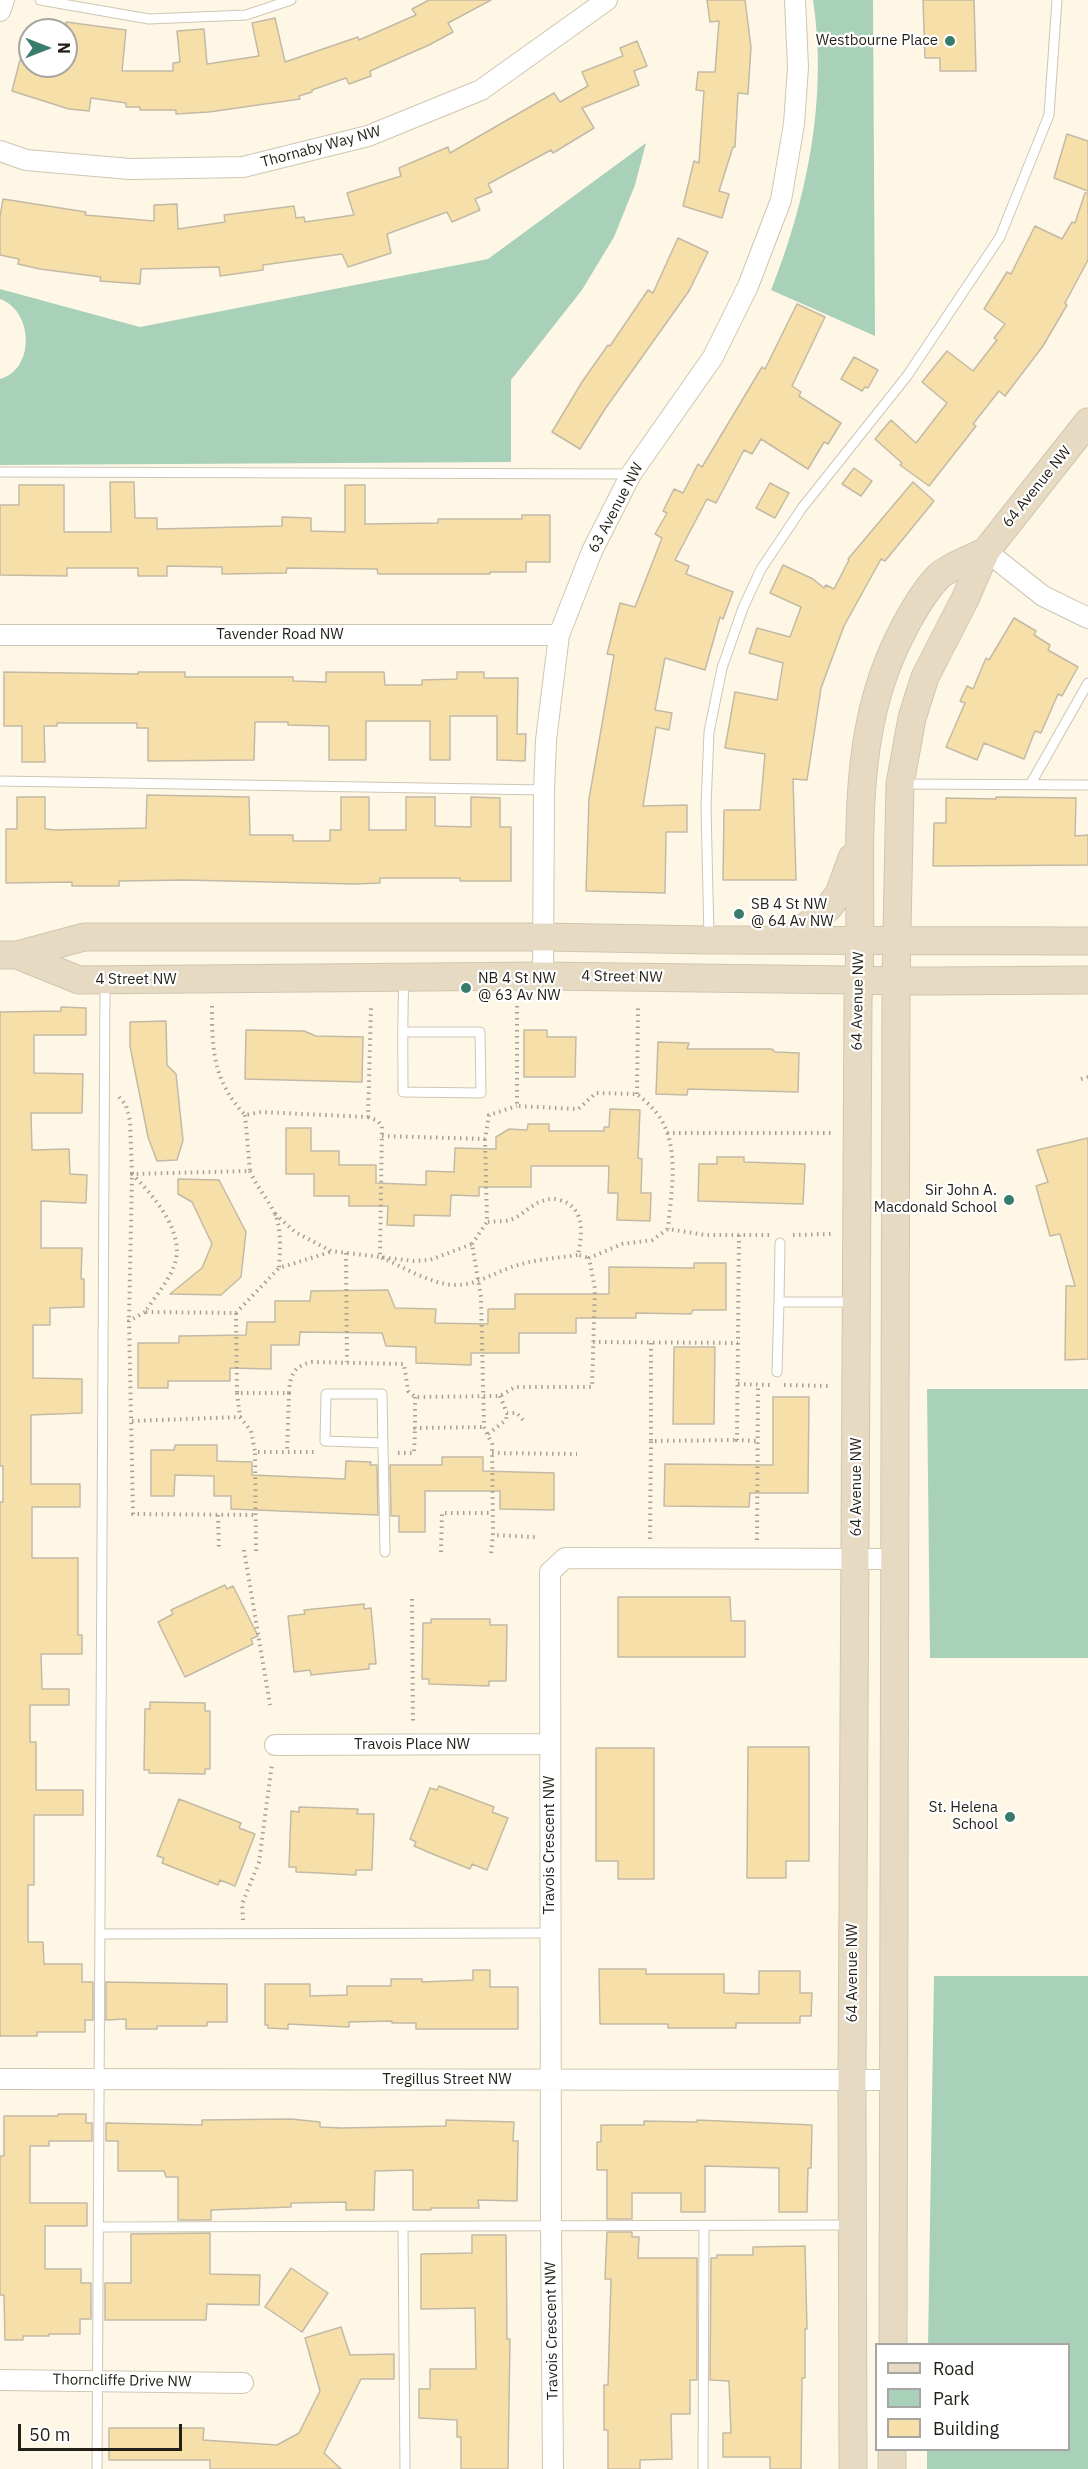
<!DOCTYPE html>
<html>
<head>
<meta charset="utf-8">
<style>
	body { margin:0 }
	#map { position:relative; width:1088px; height:2469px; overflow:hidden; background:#fff7e6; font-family:"IBM Plex Sans",sans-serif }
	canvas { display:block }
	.legend { position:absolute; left:875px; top:2343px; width:195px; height:108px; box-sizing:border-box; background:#fff; border:2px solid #a7a5a2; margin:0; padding:8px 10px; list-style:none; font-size:18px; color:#221f17 }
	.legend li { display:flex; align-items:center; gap:12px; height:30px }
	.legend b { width:30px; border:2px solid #a7a5a2 }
	.north { position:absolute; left:18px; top:18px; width:60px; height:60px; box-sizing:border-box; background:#fff; border:2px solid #a7a5a2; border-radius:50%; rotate:90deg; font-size:16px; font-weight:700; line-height:24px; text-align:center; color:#221f17 }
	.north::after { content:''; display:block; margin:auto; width:21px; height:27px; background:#397c6e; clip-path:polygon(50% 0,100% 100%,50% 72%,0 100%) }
	.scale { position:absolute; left:18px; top:2424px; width:164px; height:27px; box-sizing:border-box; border:3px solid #221f17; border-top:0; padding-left:8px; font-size:18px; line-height:21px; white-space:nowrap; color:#221f17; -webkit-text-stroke:4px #fff; paint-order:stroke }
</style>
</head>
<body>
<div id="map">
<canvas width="1088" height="2469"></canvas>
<ul class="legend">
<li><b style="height:8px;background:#e7dac2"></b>Road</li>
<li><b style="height:16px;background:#a9d1ba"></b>Park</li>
<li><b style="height:16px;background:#f7dfa9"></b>Building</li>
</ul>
<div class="north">N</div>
<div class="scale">50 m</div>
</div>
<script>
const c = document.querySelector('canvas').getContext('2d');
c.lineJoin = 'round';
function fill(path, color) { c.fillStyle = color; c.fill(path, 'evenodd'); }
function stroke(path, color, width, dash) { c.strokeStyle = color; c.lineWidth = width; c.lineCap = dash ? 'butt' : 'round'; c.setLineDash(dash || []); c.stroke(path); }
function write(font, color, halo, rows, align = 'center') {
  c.font = font + ' "IBM Plex Sans",sans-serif'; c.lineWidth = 4.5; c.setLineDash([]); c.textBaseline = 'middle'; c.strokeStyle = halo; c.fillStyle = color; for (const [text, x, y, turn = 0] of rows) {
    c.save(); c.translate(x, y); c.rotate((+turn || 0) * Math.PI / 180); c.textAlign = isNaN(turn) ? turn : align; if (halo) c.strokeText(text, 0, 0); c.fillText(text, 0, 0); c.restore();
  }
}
fill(new Path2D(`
	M813 0H873L875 336 771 290C807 200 828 97 813 0Z
	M646 143 635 185 614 237 582 290 511 380V462L0 465V379C35 370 34 311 0 299V289L140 327 488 259Z
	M927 1389H1088V1658H930Z
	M934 1976H1088V2469H927V2450H1068V2344H928Z`), '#a9d1ba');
const building = new Path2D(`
	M429 0H491L448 23 453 32 429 45 370 71 371 76 349 84 346 78 312 90V92L299 96 300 99 209 112 176 114V110H140V107H126V103L91 98 89 111 69 109 12 91 20 60 30 63V66H66V22L126 30 122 71H173V63L180 62 177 31 204 29 207 64 259 56 252 23 275 18 285 62 358 37 359 40 416 15 412 9Z
	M707 0H745L751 47 748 94 738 93 735 147H733L719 191 729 194 722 218 683 206 694 161 699 163 704 91 696 90 698 72H715L719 21 710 22Z
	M923 0H974L976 71H940V58H925Z
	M637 41 647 66 634 71 639 85 582 108 594 128 553 153 551 150 488 184 492 192 475 199 480 210 452 222 447 212 387 234 391 253 348 267 342 254 263 265V270L220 276 219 267 141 269 140 284 100 281 101 277 40 269 18 264 19 259 0 255V217L3 199 86 212 85 215 154 221V205L177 204 178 229 225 222 224 215 294 206 296 218 304 217 305 222 354 215 347 193 401 176 399 168 448 147 450 153 554 93 560 102 588 86 582 72 623 56 620 48Z
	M1067 134 1088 141V191L1054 178Z
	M1085 193H1088V260L1065 303 1067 305 1043 346 1005 396 999 391 973 424 976 426 929 486 900 465 902 463 875 439 891 420 916 443 947 403 922 382 947 351 973 371 997 340 994 338 1005 324 984 309 1007 272 1011 274 1035 226 1062 239 1072 222 1075 223Z
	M678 238 708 252 689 291 605 409 580 449 552 432 582 382 608 345 610 346 648 290 653 293Z
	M797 304 825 317 792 386 801 392 799 396 841 423 828 444 824 442 808 469 761 439 752 454 744 450 716 503 707 499 675 560 689 566 686 574 733 592 723 619 720 617 705 670 665 658 655 710 672 713 669 730 656 727 643 806 687 805V832H666L665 893 586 891 589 799 614 655 607 654 620 603 635 607 662 538 655 534 667 513 663 511 674 489 683 493 698 464 702 467 762 367 765 369Z
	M854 357 878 370 868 388 865 387 862 391 841 379Z
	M854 468 872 481 861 496 842 484Z
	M110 482H134L135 518H157V529L282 526V517L311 518V531L345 532V485H365V524L438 523V519H522V515H550V562H526V572H490V574H378L377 569 287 568 286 573 222 574V567L167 566V576H138V568H67V576L0 575V505H19V485H64V532H111Z
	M913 482 934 501 885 561 881 559 844 626 821 688 807 780 793 779 796 880H723L724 810H760L765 754 725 748 735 692 777 700 783 663 749 653 757 628 790 637 801 607 770 593 783 565 813 579 824 588 826 585 834 589 849 560 848 559Z
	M770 483 789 493 775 518 756 508Z
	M1014 618 1036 631 1034 635 1050 645 1048 650 1078 667 1062 696 1058 694 1041 733 1035 731 1024 759 984 743 977 760 946 747 965 703 960 701 967 686 973 689 986 658 989 660Z
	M4 672 138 674V672H185V677H293V681L326 682V672H384L385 685H422V680L457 679V672H484V678H518L517 734H526L525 761 497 760V716H450V760H430V721H366V760H329V726L288 725V722H255L254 760 148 761V728H137V723H57V726H44L45 762H22V726H4Z
	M147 795 249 797 250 835H293V841H330V830H341V797H369V830H406V797H435V826L471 827V797L500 798V827H511V881H460V878H380V883L355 884 184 880 119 881V886H72V882L6 883V829H17V797H45V829L56 830 146 828Z
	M996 797 1076 798 1075 836 1088 835V865L933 866 934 823H946V798L996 799Z
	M61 1007 86 1008V1035H34V1073L83 1074 82 1113H31L32 1150 69 1149 70 1174 87 1175 86 1203 41 1201V1248H82L81 1279H84V1307L50 1308V1325H33V1378L82 1379V1413L31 1415V1484H80V1507H32V1558H78V1635H82V1654H41L42 1689H69V1705H30V1742H36V1790H83V1815H34V1885H28V1942H43L44 1964H82V1982H93V2020H85V2032H37V2036H0V1502H3V1466H0V1012L61 1011Z
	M166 1021 167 1065 176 1074 183 1140 177 1160 157 1161 148 1137 130 1046V1022Z
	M246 1030 304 1031 316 1036 363 1037 362 1082 245 1079Z
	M524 1030H547V1037H576L575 1077H524Z
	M658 1042 689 1043 687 1049H772L775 1052 799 1053 798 1092 688 1089 687 1095 656 1094Z
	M610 1109 640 1110 638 1158 642 1159 641 1193H651L650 1221 617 1220 618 1193H608L609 1166H531V1187H479V1196L451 1195 450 1216 414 1215V1226L387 1225 388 1206H349V1196H314V1174H286V1128H311V1151H339V1165H376V1183L426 1185V1171L454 1172 455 1148 496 1149V1137L509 1129 527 1130 528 1124H549V1131H604V1127H609Z
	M1088 1138V1359L1065 1360 1066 1286H1075L1060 1234 1050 1236 1036 1186 1048 1182 1037 1150Z
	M717 1157H744V1162L805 1164 803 1204 698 1201 699 1164H717Z
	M178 1179 219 1180 246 1232 241 1277 221 1295 170 1294 202 1268 212 1244 192 1202 178 1194Z
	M694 1263H726V1310H693L691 1314 636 1313V1318H576V1333H519V1353H471V1365L416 1363V1347L386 1346 382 1333 300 1332 299 1345H271V1369L230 1368V1381H168V1388H138V1343H179V1336L246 1335 247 1322H275V1301H310L311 1291 388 1290 395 1308 436 1309 435 1323 488 1324V1309H515V1294H609V1267L694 1268Z
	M674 1347H715L714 1424H673Z
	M773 1397H809L808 1493H750L749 1507 664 1506 665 1464 773 1465Z
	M175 1445H217V1461L252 1462V1475L345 1479 346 1461 371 1462 370 1465H377L378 1515 231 1509V1496H214V1476L175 1475 174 1496H151V1450H174Z
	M442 1457H483V1471L554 1473V1510L500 1509V1491H425V1532H399V1516H391L390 1465H442Z
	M225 1585 227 1589 233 1586 258 1636 251 1639 253 1644 185 1677 158 1622 173 1614 171 1610Z
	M618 1597H730L731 1621H745V1657H618Z
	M364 1604V1609L371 1608 376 1664H369V1669L339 1672 311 1675 310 1670 294 1672 288 1616 305 1614 304 1610Z
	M431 1619H490V1625H507L506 1681H489V1686L429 1684V1679H422L423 1623H431Z
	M150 1702 205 1703V1711H210V1769H205V1774L149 1773V1770H144L145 1709H150Z
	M748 1747H809V1861H786V1878H747Z
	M596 1748H654V1879H618V1861H596Z
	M439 1786 494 1807 492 1812 508 1818 487 1870 472 1864 470 1869 435 1855 414 1846 416 1842 410 1839 430 1788 437 1790Z
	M179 1799 241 1823 239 1828 255 1834 235 1886 220 1880 218 1885 162 1863 164 1858 157 1856Z
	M299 1807 358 1809 357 1814H374L372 1870H356V1875L319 1873 296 1872V1867H289L291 1811 299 1812Z
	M599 1969H646V1974H724V1993L759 1994V1971H800V1993H812L811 2016H800V2023H736V2028H668V2024H600Z
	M473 1970H490V1987H518V2029H416V2023H392V2021L349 2022V2027L288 2024V2029L268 2028V2025H265V1984H310V1996L347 1995V1986H391V1979H422V1982L473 1980Z
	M106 1982 227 1984V2022H207V2026H157V2029H126V2019L106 2020Z
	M58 2114H86V2123H92V2141H49V2146H30V2203H87V2226H45V2269H81V2283H91V2319H80V2334H49V2336H23V2340H5L4 2295H0V2156H4V2116H58Z
	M291 2119 320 2122V2127L341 2128 446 2126V2120L514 2122 513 2141H518L517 2201 478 2200 479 2208H431V2210H413V2170L375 2171 374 2210H346V2202L291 2203V2207L211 2210V2220H178V2177H166L164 2171H118V2141H106V2123L202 2125V2120Z
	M697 2120 812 2125 811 2168H808L807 2212H779V2168L705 2166V2212H681V2193H632V2219H607V2170H597V2142H601V2125H644V2121L697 2122Z
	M607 2232H632V2237H639L638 2258H697V2380H690V2414H671L672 2459 640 2460V2469H608V2430H604V2385H608L611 2279H605Z
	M210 2233V2274L260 2275 259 2305 207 2304 206 2320H105V2283H131V2234Z
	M472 2235H506L507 2339H510L508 2469H461V2437H457V2420L419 2418V2389H430V2369H476L475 2308 421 2309V2254L472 2253Z
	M805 2246 807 2329H805V2378H802L801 2469H770V2457H723V2433H731L729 2381 710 2380 711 2258H717V2255H753V2247Z
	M291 2268 328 2293 302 2332 265 2307Z
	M341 2327 350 2355 394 2354V2379H361L324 2453 341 2469H210V2460H109V2428H204L203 2440 277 2445 299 2433 320 2391 305 2338Z`);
fill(building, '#f7dfa9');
stroke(building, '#c3baa6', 1.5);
const lane = new Path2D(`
	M40 0 149 19 246 15 291 0
	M0 472 631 474
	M0 781 544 790
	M903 784 1088 785
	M1030 785 1088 683
	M709 938 706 806 709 732 722 668 743 608 761 569 802 508 907 376 1000 237 1049 115 1057 0
	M403 1032H480L481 1093 403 1092C403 1055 402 1017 404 980
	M779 1302 780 1243
	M777 1372 779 1302H855
	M383 1443 325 1441 326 1394H382L385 1552
	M101 1934 550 1933
	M99 2227 850 2225
	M403 2228 405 2469
	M97 2469 105 983
	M703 2469 704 2226`);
const street = new Path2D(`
	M0 11 4 0
	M0 151 26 160 130 169 243 167 368 136 481 90 607 0
	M986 551 1043 596 1088 618
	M0 635H559
	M543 976 544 790 546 740 559 635 592 551 631 474 713 357 748 286 781 200 794 124 798 67 795 0
	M275 1745 549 1744
	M0 2079 894 2080
	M0 2380 243 2383
	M553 2469 551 2226 550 1572 565 1558 896 1559`);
const secondary = new Path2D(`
	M791 939 828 908 839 894 852 858
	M0 955H17L84 937H544L709 940 1088 941
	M17 955 79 980 543 976 929 981 1088 980
	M893 2344 896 980 900 784 912 718 925 677 965 599 986 551 1088 422
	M853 2469 852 2079 858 1000C866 877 842 748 901 634 911 614 923 593 938 577 948 567 973 558 986 551
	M892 2469V2450`);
stroke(lane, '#cfc6b2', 11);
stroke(street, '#cfc6b2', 22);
stroke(secondary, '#cfc6b2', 29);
stroke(new Path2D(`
	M212 1006C212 1050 213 1081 245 1115L261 1112 368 1117 371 1006
	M517 1006V1106L578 1109 596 1093 637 1094C643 1099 649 1104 654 1110 682 1141 671 1192 668 1229
	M1081 1079 1088 1077
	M637 1094 638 1006
	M119 1097 126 1105 130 1121 132 1174 129 1321
	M245 1115 250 1171 132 1174C152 1194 182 1228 176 1259 172 1278 155 1296 145 1312L236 1313 279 1268 330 1252
	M368 1117 378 1121 382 1126 380 1257C402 1266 428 1283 453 1285 477 1286 496 1271 518 1265 538 1259 558 1258 578 1255
	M667 1133H831
	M382 1136 485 1139 489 1115 517 1106
	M485 1139 487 1222C494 1221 503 1222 510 1220 522 1216 530 1205 542 1201 548 1199 554 1198 560 1200 586 1208 582 1234 578 1255L589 1258
	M250 1171C256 1186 267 1198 274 1212 282 1228 280 1251 279 1268
	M275 1214 295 1232 331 1251 414 1261 430 1260 472 1244 481 1297 484 1427 492 1444 493 1535 535 1537
	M739 1235 737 1440 757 1441
	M793 1235 831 1234
	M472 1244 487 1222
	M346 1253 347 1362
	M145 1312 129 1321 133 1514 256 1515
	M236 1313 237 1393H289C290 1376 293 1366 312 1362L404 1364 408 1391 415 1397 500 1396 515 1387H592L595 1289 589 1258 622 1244 652 1240 668 1229 705 1235H770
	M593 1342 738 1343
	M651 1343V1441
	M738 1384 770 1385
	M784 1385 831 1386
	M237 1393 240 1417
	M289 1393 287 1452H316
	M500 1396 507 1413H517L523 1420
	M415 1397V1428L484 1427
	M132 1421 240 1417 251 1431 255 1452
	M488 1434 506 1420 507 1413
	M398 1453H414L415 1428
	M492 1453 577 1454
	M218 1515 219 1549
	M650 1539 651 1441 737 1440
	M757 1540 758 1385
	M244 1550 270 1705
	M256 1551 255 1452H287
	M441 1552 442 1513H492
	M491 1553 493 1535
	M412 1599 413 1725
	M243 1920 242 1904 259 1862 272 1764`), '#a7a194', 4, [1.5, 4.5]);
stroke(lane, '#fff', 9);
stroke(street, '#fff', 20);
stroke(secondary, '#e7dac2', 27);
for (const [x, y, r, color] of [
	[950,41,6,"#397c6e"],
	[739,914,6,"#397c6e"],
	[466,988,6,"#397c6e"],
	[1009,1200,6,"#397c6e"],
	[1010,1817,6,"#397c6e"]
]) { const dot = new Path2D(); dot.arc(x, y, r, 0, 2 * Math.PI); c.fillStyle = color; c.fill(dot); stroke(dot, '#fff', 2); }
write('15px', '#221f17', '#fff', [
	["Westbourne Place",938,41],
	["SB 4 St NW",751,905,"left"],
	["@ 64 Av NW",751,922,"left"],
	["NB 4 St NW",478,979,"left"],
	["@ 63 Av NW",478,996,"left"],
	["Sir John A.",997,1191],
	["Macdonald School",997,1208],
	["St. Helena",998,1808],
	["School",998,1825]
], 'right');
write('15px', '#221f17', '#fff', [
	["Thornaby Way NW",321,147,-15],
	["64 Avenue NW",1037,487,-51],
	["63 Avenue NW",616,508,-62],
	["Tavender Road NW",280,635],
	["4 Street NW",622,977,1],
	["4 Street NW",136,980],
	["64 Avenue NW",858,1001,-89],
	["64 Avenue NW",857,1487,-90],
	["Travois Place NW",412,1745],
	["Travois Crescent NW",550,1845,-90],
	["64 Avenue NW",853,1973,-90],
	["Tregillus Street NW",447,2080],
	["Travois Crescent NW",552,2331,-91],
	["Thorncliffe Drive NW",122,2381,1]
]);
</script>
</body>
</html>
